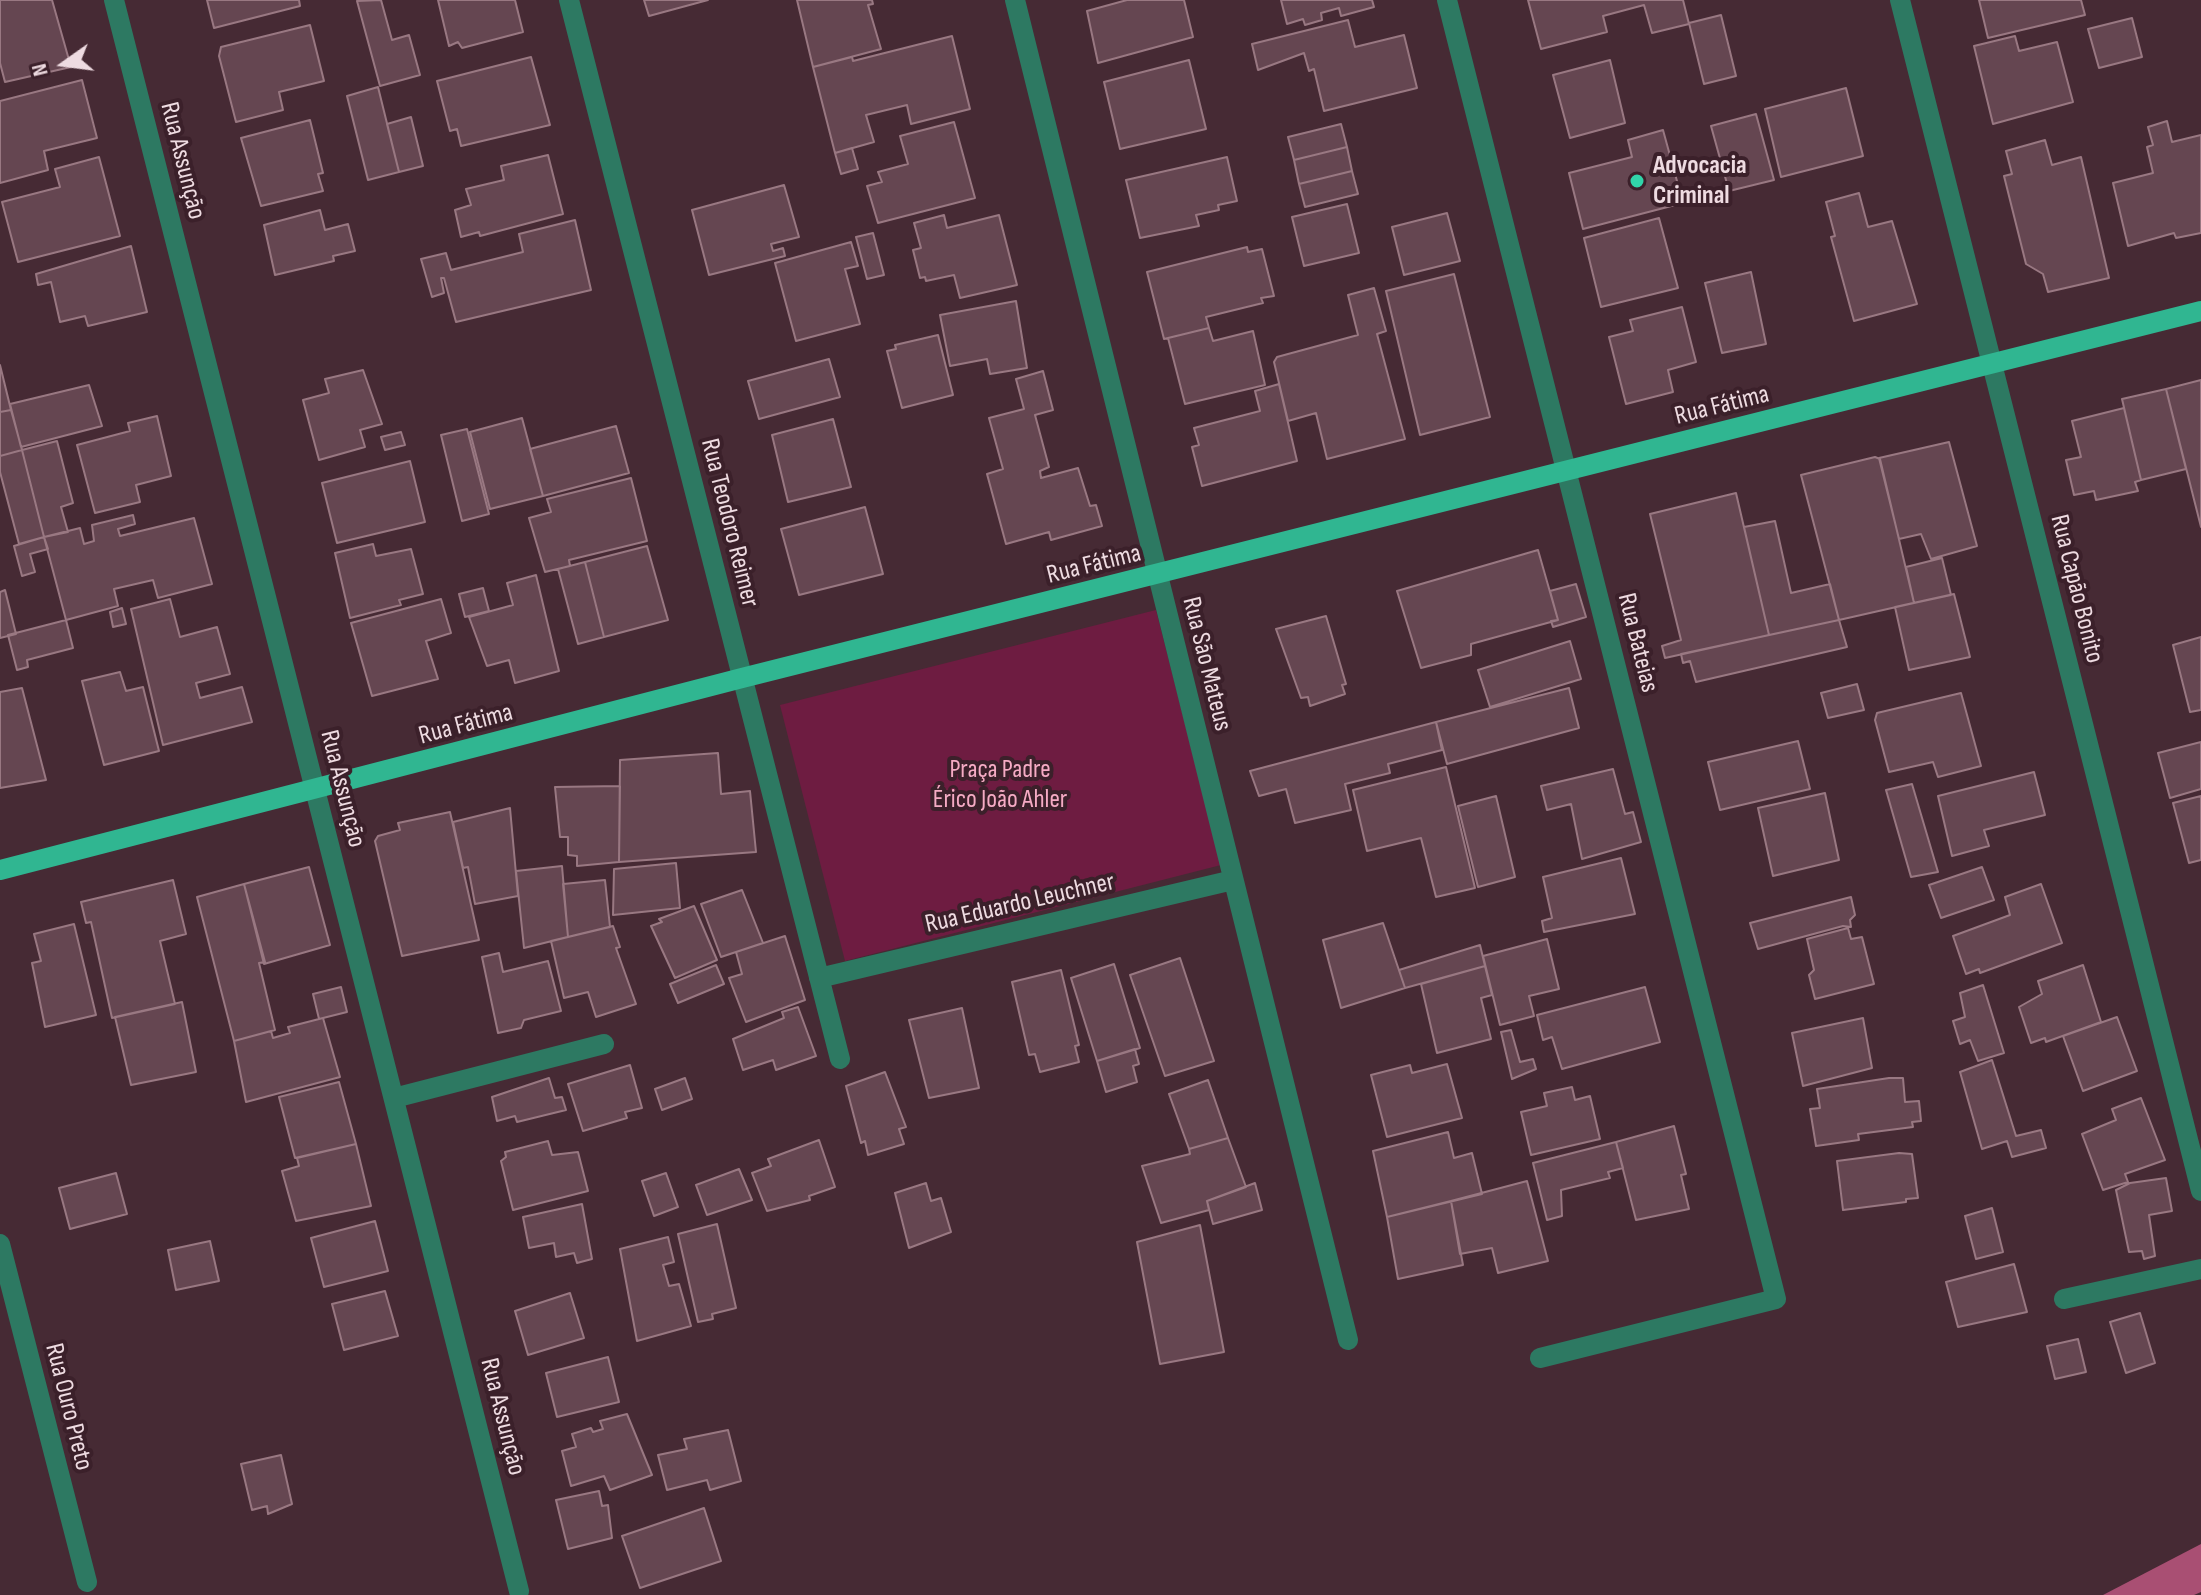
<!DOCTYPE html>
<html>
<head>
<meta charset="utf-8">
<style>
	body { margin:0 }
	#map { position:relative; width:2201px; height:1595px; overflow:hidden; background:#462a34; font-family:"Sofia Sans Condensed",sans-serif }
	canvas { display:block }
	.north { position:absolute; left:24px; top:24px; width:80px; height:80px; -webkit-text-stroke:6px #3b202a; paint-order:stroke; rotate:256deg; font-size:22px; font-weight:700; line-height:32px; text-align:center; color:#eedbe1 }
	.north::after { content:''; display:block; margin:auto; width:28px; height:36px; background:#eedbe1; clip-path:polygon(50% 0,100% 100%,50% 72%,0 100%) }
</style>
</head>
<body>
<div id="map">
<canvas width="2201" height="1595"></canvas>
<div class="north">N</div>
</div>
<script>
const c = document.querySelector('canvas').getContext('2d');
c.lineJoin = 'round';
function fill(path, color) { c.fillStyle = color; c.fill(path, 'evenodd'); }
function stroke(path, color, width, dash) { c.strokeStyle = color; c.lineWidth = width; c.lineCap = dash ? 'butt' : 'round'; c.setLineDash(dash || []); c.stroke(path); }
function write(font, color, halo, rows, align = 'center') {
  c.font = font + ' "Sofia Sans Condensed",sans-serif'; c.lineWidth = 8; c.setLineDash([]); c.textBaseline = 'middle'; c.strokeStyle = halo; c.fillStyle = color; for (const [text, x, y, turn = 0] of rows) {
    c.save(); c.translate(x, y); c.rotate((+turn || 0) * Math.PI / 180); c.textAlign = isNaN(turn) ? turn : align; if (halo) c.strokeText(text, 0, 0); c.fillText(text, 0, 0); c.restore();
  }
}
fill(new Path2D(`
	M1156 610 1221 865 845 961 780 705Z`), '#6e1c41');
fill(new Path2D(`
	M2201 1544V1592L2194 1595H2103Z`), '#a94f73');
const building = new Path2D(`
	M0 0H52L71 67 5 82 0 63Z
	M207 0H299L300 6 214 28Z
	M381 0 392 40 409 35 420 75 380 86 357 1Z
	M438 0H515L523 32 462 48 458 42 449 46Z
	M644 0H708L649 16Z
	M797 0H872L873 4 868 5 881 49 813 67Z
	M1127 0H1184L1193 37 1098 63 1087 11Z
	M1281 0H1372L1374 7 1341 16 1339 8 1321 13 1322 20 1305 25 1303 19 1287 24Z
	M1528 0H1683L1689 24 1652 33 1644 5 1603 16 1607 32 1541 49Z
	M1979 0H2081L2085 15 1988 38Z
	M1721 15 1736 76 1704 84 1689 23Z
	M2132 18 2142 57 2099 68 2088 29Z
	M1348 20 1355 47 1404 35 1417 88 1324 111 1314 69 1309 71 1304 53 1258 70 1252 44Z
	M310 25 324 81 279 92 283 110 236 122 219 56 221 47Z
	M952 36 970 109 911 124 907 105 866 115 874 142 835 153 813 67 852 57 853 61Z
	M2015 36 2019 51 2057 42 2073 102 1993 124 1974 46Z
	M531 57 550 125 461 146 457 129 450 131 437 81Z
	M1189 60 1206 129 1120 149 1104 82Z
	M1610 60 1625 123 1570 138 1553 75Z
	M82 80 97 138 44 151 48 170 0 183V101Z
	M378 87 399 172 368 180 347 96Z
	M1846 88 1863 156 1781 177 1765 109Z
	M1756 114 1774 180 1729 191 1711 126Z
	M411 117 423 166 399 172 387 124Z
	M310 120 323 173 318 174 323 191 261 206 241 138Z
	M2167 121 2172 142 2201 135V233L2176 238 2174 233 2128 246 2113 183 2153 173 2147 147 2153 145 2148 127Z
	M954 122 975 198 878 223 867 186 882 182 878 172 908 164 900 136Z
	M1341 124 1347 147 1294 160 1288 137Z
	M1663 130 1683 203 1583 229 1569 173 1632 157 1628 140Z
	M2045 140 2052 165 2081 157 2109 278 2048 292 2043 274 2026 264 2004 176 2012 174 2006 151Z
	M1347 147 1352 171 1299 184 1294 160Z
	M852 148 858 169 841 174 835 153Z
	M548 155 563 214 480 236 479 232 461 237 455 210 471 205 466 189 504 180 501 166Z
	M99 157 120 236 18 262 2 202 60 187 55 169Z
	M1227 157 1237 201 1218 205 1219 210 1196 215 1199 226 1140 238 1126 180Z
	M1352 171 1358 194 1305 207 1299 184Z
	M784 185 799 237 771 244 773 251 783 248 785 256 709 275 692 210Z
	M1859 193 1868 227 1892 221 1917 304 1854 321 1831 237 1835 236 1826 202Z
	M1347 204 1359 253 1304 266 1292 217Z
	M320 210 325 230 348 224 355 251 333 256 334 261 275 275 264 225Z
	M1447 213 1460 261 1404 275 1392 227Z
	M944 215 947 228 999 215 1017 285 960 298 954 275 926 281 925 277 920 278 913 250 921 248 914 223Z
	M1659 218 1678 288 1601 307 1584 238Z
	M575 220 591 290 456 322 444 278H441L444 293 432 297 421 259 446 253 451 270 523 252 519 234Z
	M873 233 884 275 867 279 856 237Z
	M851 242 858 266 845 269 860 324 796 341 775 263Z
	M131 246 147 312 88 326 85 316 60 322 51 282 38 285 36 274Z
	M1247 247 1248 252 1262 249 1274 296 1261 298 1263 303 1206 317 1209 328 1164 339 1147 272Z
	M1751 272 1766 344 1722 353 1705 283Z
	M1454 274 1490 417 1420 435 1386 291Z
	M1374 288 1386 331 1377 334 1405 439 1327 459 1316 413 1288 421 1274 362 1277 357 1358 335 1348 295Z
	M1016 301 1027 368 990 374 987 359 950 366 940 315Z
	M1682 307 1696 362 1668 370 1673 392 1626 404 1609 337 1633 331 1630 320Z
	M1209 328 1213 341 1253 331 1265 385 1185 404 1168 338Z
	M938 335 953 395 902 408 887 351 896 349 895 345Z
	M829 359 840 397 759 419 748 381Z
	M0 365 11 410 0 412Z
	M363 370 382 424 360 430 365 447 319 460 303 400 329 393 325 379Z
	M1043 371 1053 410 1035 415 1049 467 1040 471 1041 478 1078 468 1090 506 1096 505 1102 526 1051 540 1049 532 1006 544 987 474 1003 469 989 418 1024 409 1016 379Z
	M2201 380V527L2166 389Z
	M1279 384 1297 461 1202 486 1192 447 1199 445 1194 428 1260 411 1255 391Z
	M89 385 102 426 21 447 10 404Z
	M2166 389 2186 469 2141 480 2122 399Z
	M2124 408 2141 480 2135 482 2138 491 2096 500 2094 491 2074 495 2066 460 2081 457 2072 421Z
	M11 410 22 450 0 456V412Z
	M157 416 171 476 136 485 140 502 95 513 77 445 130 431 128 423Z
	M522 418 543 496 490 509 470 432Z
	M833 419 851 487 788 502 772 435Z
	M616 426 629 473 543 496 530 449Z
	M467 429 489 514 462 521 441 435Z
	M401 432 405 445 385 450 381 437Z
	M57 441 73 503 61 507 68 532 44 537 22 450Z
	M1949 442 1977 546 1931 559 1921 534 1899 539 1879 458Z
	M22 450 44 537 19 544 0 472V456Z
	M1875 457 1880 459 1914 603 1839 620 1801 475Z
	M410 461 425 522 337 543 322 483Z
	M631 478 647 541 569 560 570 566 545 572 529 518 551 512 547 499Z
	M1736 493 1769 635 1665 658 1662 646 1681 640 1650 514Z
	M865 507 883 574 799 595 781 529Z
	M133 515 135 524 118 529 120 536 194 518 212 584 158 598 153 580 114 589 118 606 66 620 44 537 80 528 84 544 94 541 92 525Z
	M1775 521 1791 593 1830 584 1839 620 1769 635 1744 527Z
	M44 537 48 549 30 554 35 572 22 576 14 546Z
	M373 544 376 556 411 549 423 594 399 600 401 605 350 618 335 553Z
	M647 546 668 620 604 637 585 562Z
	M1538 550 1558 620 1471 644V655L1421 668 1397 591Z
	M1942 558 1951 595 1914 603 1906 567Z
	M585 562 604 637 578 644 558 569Z
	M536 575 559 671 515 683 509 660 487 666 469 617 513 605 507 583Z
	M1576 584 1586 617 1553 627 1551 621 1558 620 1550 591Z
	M483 588 489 611 465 617 459 594Z
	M5 590 16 634 0 638V592Z
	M1954 594 1970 657 1909 670 1895 607Z
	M170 599 180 637 217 627 230 674 196 683 200 698 242 687 252 722 163 745 131 609Z
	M441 599 451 633 426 641 438 679 372 696 351 623Z
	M122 608 126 624 113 627 110 612Z
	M1326 616 1346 684 1342 685 1345 694 1310 706 1308 697 1301 698 1276 629Z
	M66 620 73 648 27 660 28 667 17 670 8 635Z
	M1839 620 1847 647 1696 682 1690 661 1683 663 1681 654Z
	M2201 637V710L2190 712 2173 645Z
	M1570 641 1581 679 1490 707 1478 670Z
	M120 672 126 691 143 687 159 751 104 765 82 681Z
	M1857 684 1864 710 1828 718 1821 693Z
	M22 688 46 780 0 788V692Z
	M1569 688 1579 728 1447 764 1436 722Z
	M1961 693 1981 766 1938 777 1933 762 1889 772 1875 720 1877 713Z
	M1436 722 1442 750 1388 764 1390 773 1345 784 1351 810 1295 823 1286 789 1259 796 1250 771Z
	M1798 741 1810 789 1720 810 1708 762Z
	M2201 742V789L2170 798 2158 753Z
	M718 753 721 794 750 791 756 852 619 862 620 760Z
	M1446 767 1475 888 1436 897 1421 838 1367 851 1353 790Z
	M1613 769 1625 814 1633 812 1641 842 1582 859 1571 804 1547 810 1541 786Z
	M2034 772 2045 815 1984 830 1989 846 1952 856 1938 796Z
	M1912 784 1938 872 1911 877 1886 790Z
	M620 786 619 862 577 866V856L568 855V837H560L555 787Z
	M1825 793 1839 860 1773 876 1758 808Z
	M1496 796 1515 877 1478 887 1458 806Z
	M2201 796V860L2189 863 2173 803Z
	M510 808 518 896 475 904 468 867 463 868 453 822Z
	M450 812 479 940 402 956 375 841 378 836 400 830 398 823Z
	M1621 858 1635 914 1544 932 1542 921 1552 918 1543 877Z
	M676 863 680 908 613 915 614 869Z
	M562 866 568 937 524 948 516 871Z
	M309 867 330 945 264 964 244 884Z
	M1982 867 1994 900 1941 918 1929 885Z
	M173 880 186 934 160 941 175 1004 112 1018 91 922 86 923 81 902Z
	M605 880 610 927 568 937 563 884Z
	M244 884 265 962 259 963 275 1030 234 1041 197 897Z
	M2041 884 2062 943 1980 973 1979 969 1966 974 1953 936 2010 915 2005 897Z
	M742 890 763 943 721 957 701 904Z
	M1851 897 1855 915 1850 920 1851 927 1843 926 1758 949 1750 923Z
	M694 906 717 960 675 978 651 926 662 922 659 919Z
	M1383 923 1405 988 1341 1008 1323 940Z
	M74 924 96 1015 45 1027 32 963 41 961 34 934Z
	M613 926 620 947 616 948 636 1004 596 1017 588 992 564 998 551 941Z
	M1848 928 1851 939 1862 937 1874 984 1815 999 1809 975 1814 970 1807 939Z
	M785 936 805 1000 746 1022 729 978 742 974 736 952Z
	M1547 939 1559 989 1529 996 1534 1016 1500 1025 1483 956Z
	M1480 945 1485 966 1405 988 1399 970Z
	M499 953 503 972 548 961 561 1011 524 1020 521 1028 498 1033 482 957Z
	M1180 958 1214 1061 1165 1076 1130 975Z
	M1114 964 1140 1048 1097 1061 1071 978Z
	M716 965 724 984 678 1003 670 984Z
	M2083 965 2101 1022 2046 1042 2045 1038 2031 1043 2019 1007 2042 994 2038 981Z
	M1485 966 1492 995 1481 998 1491 1039 1437 1053 1421 984Z
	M1061 970 1079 1045 1075 1046 1079 1062 1040 1072 1035 1054 1029 1055 1012 982Z
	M1983 985 2004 1053 1978 1061 1970 1040 1960 1044 1953 1021 1965 1017 1960 993Z
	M341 987 347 1012 319 1019 313 994Z
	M1645 987 1660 1042 1562 1069 1552 1037 1543 1040 1537 1015Z
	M182 1002 196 1072 131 1085 115 1017Z
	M798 1007 816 1056 776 1070 773 1060 743 1070 733 1039 784 1018 782 1012Z
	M962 1008 979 1088 929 1098 909 1020Z
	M2117 1017 2137 1071 2083 1091 2063 1036Z
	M323 1018 340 1077 246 1102 234 1041 271 1031 273 1038 290 1033 288 1027Z
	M1863 1018 1872 1068 1803 1086 1792 1033Z
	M1511 1030 1520 1062 1533 1059 1536 1069 1512 1079 1501 1032Z
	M1135 1049 1139 1064 1133 1066 1137 1082 1106 1092 1097 1061Z
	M1992 1060 2016 1136 2041 1130 2046 1148 2012 1157 2007 1141 1982 1149 1960 1072Z
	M1447 1064 1462 1118 1387 1137 1371 1075 1410 1065 1412 1073Z
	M630 1065 642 1108 625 1112 627 1118 583 1131 568 1084Z
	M885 1072 906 1127 899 1129 904 1144 868 1155 865 1141 861 1143 846 1086Z
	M549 1078 555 1098 562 1097 566 1110 517 1122 515 1116 497 1121 492 1097Z
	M685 1078 692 1099 662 1110 655 1089Z
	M1889 1078H1903L1905 1102 1919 1101 1921 1121 1912 1122 1913 1127 1858 1134 1859 1140 1816 1146 1810 1109 1820 1108 1817 1089Z
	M1208 1080 1228 1138 1189 1149 1169 1094Z
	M339 1082 356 1144 295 1158 279 1097Z
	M1572 1087 1575 1100 1590 1096 1600 1139 1531 1155 1521 1112 1547 1106 1544 1093Z
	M2141 1098 2165 1160 2125 1174 2128 1182 2103 1190 2082 1134 2116 1120 2112 1109Z
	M1674 1126 1686 1174 1681 1175 1689 1209 1636 1220 1616 1142Z
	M1448 1132 1454 1158 1472 1153 1482 1194 1387 1217 1373 1151Z
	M1228 1138 1246 1187 1207 1201 1209 1210 1161 1223 1142 1166 1190 1154 1189 1149Z
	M819 1140 835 1187 809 1196 810 1200 767 1211 752 1173 771 1166 768 1159Z
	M548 1141 552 1155 578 1152 588 1191 513 1210 501 1161 506 1157 505 1152Z
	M1616 1142 1623 1168 1608 1172 1610 1178 1561 1190 1562 1216 1547 1220 1533 1163Z
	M356 1144 371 1206 296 1221 282 1171 299 1166 297 1158Z
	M1899 1153 1912 1154 1918 1198 1906 1199V1202L1843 1210 1837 1161Z
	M739 1169 752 1200 707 1215 696 1185Z
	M116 1173 127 1214 70 1229 59 1188Z
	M666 1173 678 1207 654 1216 642 1181Z
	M2166 1178 2172 1211 2149 1215 2155 1256 2144 1259 2142 1251 2129 1252 2116 1190 2130 1183Z
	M1527 1181 1548 1261 1498 1273 1492 1248 1460 1254 1451 1201Z
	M926 1183 931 1201 941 1198 951 1232 909 1248 895 1193Z
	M1255 1183 1262 1210 1213 1224 1207 1201Z
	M1451 1201 1463 1265 1398 1279 1387 1217Z
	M582 1204 592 1259 577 1263 574 1253 556 1257 554 1243 529 1248 523 1217Z
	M1992 1208 2003 1252 1976 1259 1965 1216Z
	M375 1221 388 1271 324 1287 311 1238Z
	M717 1224 736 1308 712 1314 713 1319 698 1322 678 1234Z
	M1200 1225 1224 1352 1160 1364 1137 1242Z
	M668 1237 674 1262 663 1265 669 1286 679 1284 691 1326 637 1341 620 1249Z
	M210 1241 219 1281 176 1290 168 1250Z
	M2014 1264 2027 1312 1958 1327 1946 1282Z
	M385 1291 398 1336 344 1350 332 1304Z
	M570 1293 584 1338 528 1355 515 1311Z
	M2140 1313 2155 1363 2126 1373 2110 1322Z
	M2078 1339 2086 1372 2055 1379 2047 1346Z
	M608 1357 619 1402 557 1417 546 1373Z
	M627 1414 652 1475 610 1490 604 1476 571 1486 562 1451 576 1447 572 1434 591 1428 593 1432 603 1429 600 1421Z
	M728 1430 741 1481 710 1490 707 1480 667 1490 658 1455 687 1449 684 1439Z
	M281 1455 292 1504 268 1514 267 1506 252 1510 241 1464Z
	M599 1491 602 1506 608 1505 612 1538 568 1549 556 1500Z
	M704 1508 721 1561 640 1588 622 1536Z`);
fill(building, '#654651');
stroke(building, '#997882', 2);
stroke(new Path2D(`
	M114 0 519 1591
	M569 0 840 1059
	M1015 0 1348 1340
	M1447 0 1776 1299 1540 1358
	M1900 0 2201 1191
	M819 978 1233 880
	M394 1098 604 1044
	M0 1244 87 1582
	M2064 1299 2201 1269`), '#2d7962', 20);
stroke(new Path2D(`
	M0 870 742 678 2201 311`), '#30b691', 20);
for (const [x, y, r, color] of [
	[1637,181,8,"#31d4a9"]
]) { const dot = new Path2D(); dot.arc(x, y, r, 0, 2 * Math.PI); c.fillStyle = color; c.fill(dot); stroke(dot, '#3b202a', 3); }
write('26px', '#eedbe1', '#3b202a', [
	["Rua Assunção",182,161,76],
	["Rua Fátima",1722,406,-14],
	["Rua Teodoro Reimer",729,523,76],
	["Rua Fátima",1094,565,-14],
	["Rua Capão Bonito",2076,589,76],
	["Rua Bateias",1637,643,76],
	["Rua São Mateus",1206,664,76],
	["Rua Fátima",466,725,-15],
	["Rua Assunção",342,789,76],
	["Rua Eduardo Leuchner",1020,904,-13],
	["Rua Ouro Preto",68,1407,76],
	["Rua Assunção",502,1417,76]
]);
write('bold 26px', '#eedbe1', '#3b202a', [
	["Advocacia",1653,166],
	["Criminal",1653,196]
], 'left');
write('26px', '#f5abc4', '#3b202a', [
	["Praça Padre",1000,770],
	["Érico João Ahler",1000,800]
]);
</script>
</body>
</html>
